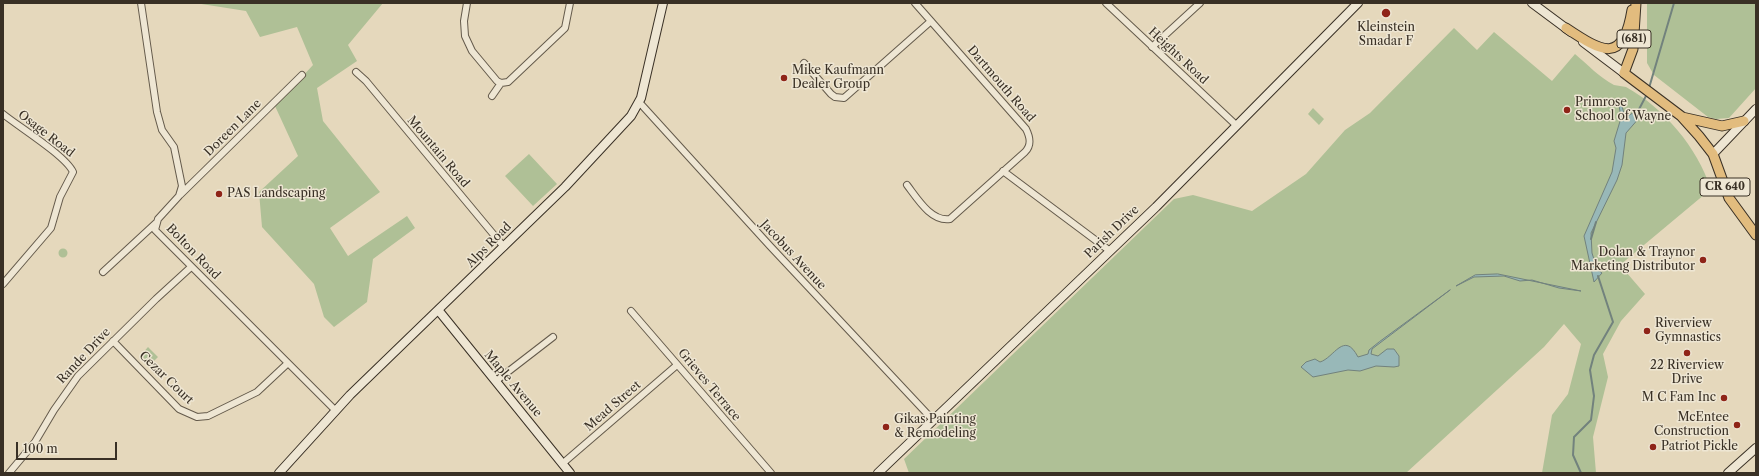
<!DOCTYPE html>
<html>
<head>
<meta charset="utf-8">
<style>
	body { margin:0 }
	#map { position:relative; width:1759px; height:476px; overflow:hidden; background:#e5d8bc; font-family:"Libre Caslon Text",serif }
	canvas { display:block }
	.frame { position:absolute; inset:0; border:4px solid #393025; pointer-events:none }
	.scale { position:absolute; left:16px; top:442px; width:101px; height:18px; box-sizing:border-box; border:2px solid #393025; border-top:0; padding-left:5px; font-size:12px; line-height:14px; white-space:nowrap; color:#393025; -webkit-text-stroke:3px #eee6d3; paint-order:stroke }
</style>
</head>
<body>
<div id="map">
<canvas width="1759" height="476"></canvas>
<div class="frame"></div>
<div class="scale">100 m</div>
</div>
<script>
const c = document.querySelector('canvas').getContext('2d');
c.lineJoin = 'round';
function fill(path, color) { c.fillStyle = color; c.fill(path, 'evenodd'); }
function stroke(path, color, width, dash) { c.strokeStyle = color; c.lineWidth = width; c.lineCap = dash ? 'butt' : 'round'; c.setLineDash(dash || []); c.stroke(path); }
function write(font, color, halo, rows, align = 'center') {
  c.font = font + ' "Libre Caslon Text",serif'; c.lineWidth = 3; c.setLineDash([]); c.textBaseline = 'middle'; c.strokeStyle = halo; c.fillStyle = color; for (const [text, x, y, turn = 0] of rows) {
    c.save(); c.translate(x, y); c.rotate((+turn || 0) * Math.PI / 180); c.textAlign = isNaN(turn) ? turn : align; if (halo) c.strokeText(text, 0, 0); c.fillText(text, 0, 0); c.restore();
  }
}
fill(new Path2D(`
	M195 3H383L348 45 357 61 317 88 323 121 380 192 330 228 348 256 407 216 415 228 373 259 367 302 334 327 324 317 314 284 262 227 259 192 298 156 275 106 313 65 297 27 260 37 246 11Z
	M1647 3H1756V88L1729 118 1716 119 1708 117 1654 75 1647 63Z
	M1454 28 1477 50 1494 32 1552 81 1575 54C1587 64 1600 78 1614 85 1618 86 1622 86 1626 87 1664 108 1697 147 1711 189L1620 265 1645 294 1621 321 1603 354 1608 377 1593 437 1596 473H1542L1552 415 1568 394 1581 344 1564 324 1544 347 1406 473H909L904 459 1174 199 1193 195 1252 211 1306 174 1345 130 1370 113Z
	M1313 108 1324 119 1319 125 1308 114Z
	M529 154 557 184 533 206 505 176Z
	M58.5 253a4.5 4.5 0 1 1 9 0a4.5 4.5 0 1 1-9 0Z
	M148 347 158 357 150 365 141 355Z`), '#afc096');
const water = new Path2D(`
	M1619 104 1622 106 1625 117 1635 112 1640 117 1626 133 1622 165 1617 180 1591 233 1592 253 1597 269 1602 273 1594 282 1584 236 1612 172 1616 148 1614 141 1621 118Z
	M1498 274 1581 291 1559 288 1532 280 1520 281 1504 276 1474 277 1456 286 1475 275Z
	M1450 290 1372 349 1371 354 1378 356 1387 349H1394L1399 356V366L1394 367 1376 366 1360 371 1348 370 1313 377 1301 367 1306 362 1315 359 1320 362C1334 358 1344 330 1358 357L1368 354 1369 350 1379 342Z`);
fill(water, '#98b8b8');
stroke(water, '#72827d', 1);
stroke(new Path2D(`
	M1649 88 1674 3
	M1636 115 1647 94
	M1591 239 1596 222
	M1581 473 1573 455 1574 437 1591 420 1594 396 1590 370 1594 355 1613 322 1598 276`), '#72827d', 2);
const street = new Path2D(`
	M141 3 157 112 162 130 174 147 182 186 179 196 158 219 155 230 336 411
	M467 3 464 21 465 36 472 51 497 81 501 83
	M1106 3 1236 125
	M1152 47 1200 3
	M804 63 831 94 835 97 844 98 931 21
	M356 72 366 81 504 247
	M492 96 501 83 508 82 565 28 570 3
	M639 102 770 246 933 420
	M3 114C19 127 66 156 73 172L60 197 51 228 3 284
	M1003 171 1110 251
	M907 185C917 198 931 222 950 219L1025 152C1032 145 1030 137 1026 129L915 3
	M180 195 302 75
	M103 272 156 223
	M631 311 771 473
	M113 341 179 409 197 417 208 416 257 392 288 363
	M496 381 553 337
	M562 464 677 365
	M9 473 35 442 54 410 78 376 156 299 191 267`);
const secondary = new Path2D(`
	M1532 3 1571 32
	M1583 42 1624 73
	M1713 154 1756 109
	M439 311 570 473
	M279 473 350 395 565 187 631 116 641 98 663 3
	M878 473 1156 207 1358 3
	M1728 473 1756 448`);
const primary = new Path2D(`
	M1636 3 1633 49 1624 73 1681 116 1699 136 1713 154 1729 198 1756 235
	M1566 28C1602 52 1623 65 1632 10
	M1682 117 1722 126 1744 121`);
stroke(street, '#645a4b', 8);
stroke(secondary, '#393025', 10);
stroke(primary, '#393025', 11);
stroke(street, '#eee6d3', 6);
stroke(secondary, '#eee6d3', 8);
stroke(primary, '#e2bc7e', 9);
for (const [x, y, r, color] of [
	[1386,13,5,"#8f2418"],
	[784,78,4,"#8f2418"],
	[1567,110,4,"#8f2418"],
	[219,194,4,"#8f2418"],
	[1703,260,4,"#8f2418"],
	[1647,331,4,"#8f2418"],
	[1687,353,4,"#8f2418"],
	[1724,398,4,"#8f2418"],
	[1737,425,4,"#8f2418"],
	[886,427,4,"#8f2418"],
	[1653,447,4,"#8f2418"]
]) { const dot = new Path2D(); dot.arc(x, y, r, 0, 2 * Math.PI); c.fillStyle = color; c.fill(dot); stroke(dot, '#eee6d3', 1.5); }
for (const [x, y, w] of [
	[1634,39,34],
	[1725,187,50]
]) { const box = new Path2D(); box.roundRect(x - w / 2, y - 9, w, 18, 3); c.fillStyle = '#eee6d3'; c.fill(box); stroke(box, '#393025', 1); }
write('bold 11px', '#393025', null, [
	["(681)",1634,39],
	["CR 640",1725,187]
]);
write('12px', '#393025', '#eee6d3', [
	["Kleinstein",1386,28,"center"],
	["Smadar F",1386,42,"center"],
	["Mike Kaufmann",792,71],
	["Dealer Group",792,85],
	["Primrose",1575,103],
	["School of Wayne",1575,117],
	["PAS Landscaping",227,194],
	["Dolan & Traynor",1695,253,"right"],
	["Marketing Distributor",1695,267,"right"],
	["Riverview",1655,324],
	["Gymnastics",1655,338],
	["22 Riverview",1687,366,"center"],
	["Drive",1687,380,"center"],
	["M C Fam Inc",1716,398,"right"],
	["McEntee",1729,418,"right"],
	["Construction",1729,432,"right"],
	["Gikas Painting",894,420],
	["& Remodeling",894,434],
	["Patriot Pickle",1661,447]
], 'left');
write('12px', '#393025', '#eee6d3', [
	["Heights Road",1178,56,43],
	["Dartmouth Road",1001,84,49],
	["Doreen Lane",233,128,-45],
	["Osage Road",46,134,38],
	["Mountain Road",438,152,50],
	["Parish Drive",1112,232,-44],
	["Alps Road",489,245,-45],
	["Bolton Road",193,252,46],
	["Jacobus Avenue",793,255,47],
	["Rande Drive",84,356,-47],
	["Cezar Court",166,378,44],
	["Maple Avenue",513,384,50],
	["Grieves Terrace",709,385,50],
	["Mead Street",613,406,-41]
]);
</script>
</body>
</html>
